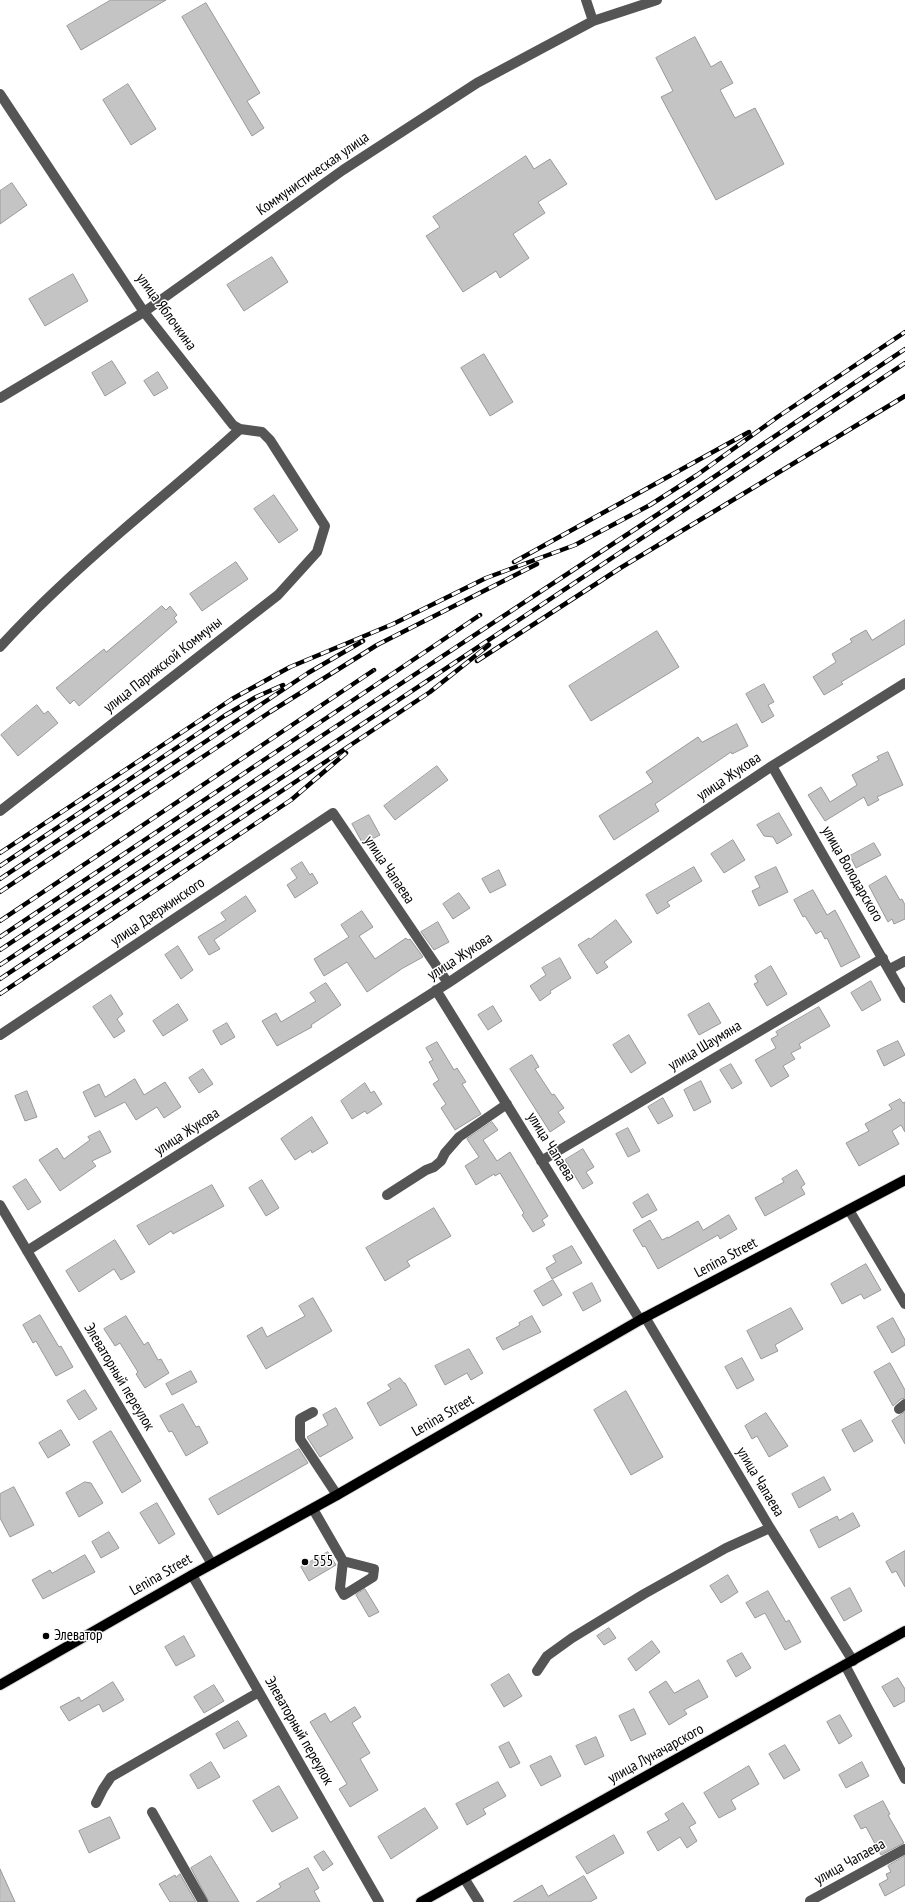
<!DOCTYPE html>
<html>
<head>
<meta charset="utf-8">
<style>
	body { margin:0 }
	canvas { display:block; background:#fff }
</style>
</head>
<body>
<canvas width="905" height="1902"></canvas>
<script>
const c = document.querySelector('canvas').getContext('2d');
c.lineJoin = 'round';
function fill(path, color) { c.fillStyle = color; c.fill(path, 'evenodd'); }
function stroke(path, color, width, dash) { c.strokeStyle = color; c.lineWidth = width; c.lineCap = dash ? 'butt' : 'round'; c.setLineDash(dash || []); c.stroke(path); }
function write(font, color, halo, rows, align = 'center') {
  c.font = font + ' "PT Sans Narrow",sans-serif'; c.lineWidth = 3; c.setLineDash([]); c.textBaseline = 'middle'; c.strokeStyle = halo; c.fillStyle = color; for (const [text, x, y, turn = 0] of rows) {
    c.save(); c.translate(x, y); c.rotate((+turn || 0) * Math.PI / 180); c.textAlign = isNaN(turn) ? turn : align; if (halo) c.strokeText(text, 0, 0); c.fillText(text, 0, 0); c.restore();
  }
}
const building = new Path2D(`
	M111 0H166L81 50 67 26Z
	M206 3 260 93 247 101 264 128 252 136 182 17Z
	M695 37 711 67 721 61 733 83 720 90 735 118 755 108 784 164 716 200 661 97 673 91 656 58Z
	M128 84 156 129 131 145 103 100Z
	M526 156 534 169 550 159 567 184 538 202 545 213 513 234 529 258 500 278 496 271 463 292 426 236 440 227 433 217Z
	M12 183 27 205 0 224V191Z
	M272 257 288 282 244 311 227 285Z
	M73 274 88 301 45 326 29 299Z
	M484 354 513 402 490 416 461 368Z
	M112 361 126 383 105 396 92 373Z
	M158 372 168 388 154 396 144 381Z
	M274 495 298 530 279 543 254 509Z
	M236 562 248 579 202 611 190 594Z
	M162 606 166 610 170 606 177 615 174 618 177 622 79 706 74 700 70 704 56 688 104 649 106 652Z
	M905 620V644L841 682 843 684 824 695 813 677 836 662 832 654 852 642 850 639 866 630 872 640Z
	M657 631 679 667 591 721 569 686Z
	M764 684 774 702 768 705 774 716 762 723 746 694Z
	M37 705 44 714 48 711 58 723 18 756 1 735Z
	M737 724 748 746 732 754 731 752 655 804 659 811 614 840 599 816 653 782 646 772 698 737 702 742Z
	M888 752 903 785 877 797 879 800 868 806 864 797 825 821 808 795 821 787 830 802 857 785 852 775 879 760 877 757Z
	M437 766 448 780 395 820 384 806Z
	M779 813 792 835 777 844 773 837 764 836 757 825Z
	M369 815 380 835 363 844 352 824Z
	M733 840 745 860 724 873 711 854Z
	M874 843 881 855 856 868 850 856Z
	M302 862 310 875 312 873 318 883 295 898 287 885 297 878 291 869Z
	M694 867 702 881 667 902 670 906 657 914 646 895Z
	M776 867 788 892 759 906 752 891 760 887 755 877Z
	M499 870 506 885 490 893 482 879Z
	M886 876 900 900 902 899 905 905V919L894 924 892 919 888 922 869 886Z
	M813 890 827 915 835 910 860 957 841 967 827 938 825 939 821 931 816 934 805 916 803 917 794 900Z
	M459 893 470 908 453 919 443 904Z
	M246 896 256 911 214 940 220 949 209 955 198 937 226 920 221 913Z
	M362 911 373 927 359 936 375 959 406 938 408 940 410 939 423 957 403 968 367 992 347 962 324 976 314 959 349 937 341 925Z
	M616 920 632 942 604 962 608 967 597 974 578 945 589 938 590 939Z
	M438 922 449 942 434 950 421 932Z
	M178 946 193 970 181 979 165 955Z
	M560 958 571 978 550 991 551 993 540 1001 530 986 546 975 542 968Z
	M771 966 787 994 767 1006 754 984 758 982 755 976Z
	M871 981 881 1000 862 1011 851 993Z
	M326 983 341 1005 311 1025 312 1027 277 1046 262 1021 276 1013 281 1022 316 1001 310 993Z
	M111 995 123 1014 117 1019 125 1031 114 1038 93 1007Z
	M709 1003 721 1023 699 1035 688 1015Z
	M178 1004 188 1020 163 1036 153 1021Z
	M493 1006 502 1021 488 1030 478 1015Z
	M819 1007 830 1026 799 1044 801 1048 791 1053 795 1059 783 1066 789 1076 771 1087 755 1060 776 1048 771 1039 778 1035 776 1032Z
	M227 1023 235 1037 221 1045 213 1031Z
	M629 1035 646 1063 631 1073 613 1045Z
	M898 1041 905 1055 884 1066 877 1051Z
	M437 1042 454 1070 457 1068 466 1082 462 1084 481 1114 455 1130 441 1108 446 1104 433 1084 439 1080 429 1062 433 1060 426 1048Z
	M532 1055 539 1067 535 1069 552 1095 554 1094 564 1108 558 1112 565 1122 550 1132 510 1069Z
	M731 1064 742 1083 732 1089 720 1070Z
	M203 1069 213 1084 199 1093 189 1078Z
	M135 1079 144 1095 165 1082 181 1107 164 1118 157 1107 136 1120 125 1102 95 1117 83 1092 99 1084 105 1097Z
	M701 1081 711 1102 694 1111 684 1090Z
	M365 1083 371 1093 374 1091 382 1104 367 1114 365 1111 352 1119 341 1101Z
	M27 1091 37 1117 25 1121 15 1096Z
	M663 1098 673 1116 658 1124 648 1107Z
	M900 1099 903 1103 905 1102V1132L901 1125 892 1131 899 1144 859 1166 846 1143 869 1131 865 1124 892 1109 889 1105Z
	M312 1117 328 1143 312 1153 311 1150 295 1160 281 1139Z
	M492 1122 498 1130 483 1140 497 1161 510 1152 548 1216 542 1220 545 1225 533 1232 522 1215 524 1213 500 1173 495 1176 494 1174 476 1185 465 1166 479 1157 467 1139Z
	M628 1128 640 1151 628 1157 616 1134Z
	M100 1131 111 1152 92 1161 96 1166 60 1191 39 1160 57 1148 64 1159 90 1140 88 1137Z
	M583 1149 594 1167 586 1172 593 1183 583 1189 565 1160Z
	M797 1170 805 1184 801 1187 805 1194 765 1216 755 1198 784 1182 782 1179Z
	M26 1179 41 1202 28 1210 13 1187Z
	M262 1180 279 1208 266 1216 249 1188Z
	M212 1185 224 1206 173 1234 171 1231 149 1245 137 1226Z
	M648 1194 657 1210 642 1218 633 1203Z
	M434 1208 451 1236 407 1261 410 1266 385 1281 366 1248Z
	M729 1215 737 1229 720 1239 718 1235 658 1269 645 1246 643 1247 633 1230 650 1220 662 1240 668 1237V1238L698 1221 703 1230Z
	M115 1240 135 1272 121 1280 114 1269 79 1292 66 1271Z
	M572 1246 582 1263 552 1279 546 1268 556 1262 553 1256Z
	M866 1264 881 1290 864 1299 861 1294 842 1304 831 1284Z
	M553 1280 562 1295 543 1306 534 1291Z
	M592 1283 601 1301 583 1311 573 1293Z
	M313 1298 332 1331 266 1369 247 1336 262 1327 267 1337 305 1316 299 1306Z
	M791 1308 803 1329 775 1345 778 1351 761 1359 747 1331Z
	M40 1315 59 1347 61 1346 73 1367 56 1376 36 1341 33 1343 23 1325Z
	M126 1316 144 1345 148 1342 158 1360 161 1359 169 1373 145 1388 136 1374 138 1372 120 1343 115 1346 104 1329Z
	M532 1316 541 1332 503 1350 496 1338 520 1325 519 1323Z
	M893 1318 905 1340V1345L892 1353 877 1327Z
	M469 1349 483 1373 471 1380 467 1373 445 1385 435 1366Z
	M742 1358 754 1380 737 1389 725 1367Z
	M890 1363 905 1390V1398L901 1399 893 1406 874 1372Z
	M191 1371 197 1382 172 1395 166 1384Z
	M400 1378 404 1383H405L417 1405 380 1426 367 1403 391 1389 388 1385Z
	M85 1390 97 1409 79 1420 67 1401Z
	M626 1391 663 1457 631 1475 594 1410Z
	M183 1404 196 1427 199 1426 208 1443 186 1456 172 1431 169 1432 160 1416Z
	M336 1408 353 1438 320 1457 307 1437 328 1425 323 1415Z
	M905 1412V1444L892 1421Z
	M766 1413 788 1446 769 1457 757 1436 752 1439 745 1426Z
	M861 1420 873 1441 854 1452 842 1430Z
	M61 1430 70 1445 48 1458 39 1443Z
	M111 1431 141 1481 122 1493 93 1442Z
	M299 1449 308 1463 218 1515 209 1499Z
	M824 1477 831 1490 799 1508 792 1494Z
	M85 1482 91 1483 103 1503 79 1517 66 1493Z
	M14 1487 34 1525 10 1537 0 1518V1494Z
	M157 1503 175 1534 159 1544 140 1513Z
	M853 1513 860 1526 819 1548 810 1530 837 1516 839 1520Z
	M109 1532 119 1548 101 1558 92 1542Z
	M905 1551V1587L896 1571 892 1573 886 1562Z
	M328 1552 336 1565 309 1581 301 1567Z
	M85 1555 95 1572 43 1599 32 1580 50 1570 52 1573Z
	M728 1575 738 1592 721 1603 710 1586Z
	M850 1588 862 1611 844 1621 831 1598Z
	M365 1589 379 1612 369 1617 356 1595Z
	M768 1591 786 1622 789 1620 801 1642 785 1650 765 1613 755 1618 746 1603Z
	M609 1628 616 1638 604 1645 597 1636Z
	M184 1636 195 1656 176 1666 165 1647Z
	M652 1641 660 1652 636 1671 628 1659Z
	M742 1653 751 1668 736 1677 727 1661Z
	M509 1674 522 1696 504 1707 491 1685Z
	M898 1678 905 1689V1701L894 1707 882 1687Z
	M699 1680 708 1697 684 1710 687 1714 669 1725 649 1692 666 1681 674 1693Z
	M113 1682 124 1700 103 1712 99 1704 69 1721 60 1707 79 1697 81 1701Z
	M214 1685 224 1701 204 1713 194 1697Z
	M355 1707 361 1717 352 1723 370 1753 360 1759 378 1790 350 1807 339 1789 347 1784 310 1722 325 1713 330 1722Z
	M634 1709 646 1734 631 1741 619 1716Z
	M840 1715 852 1736 839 1744 827 1722Z
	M238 1721 247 1736 224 1749 216 1734Z
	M596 1737 604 1756 585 1765 576 1746Z
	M509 1742 520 1763 510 1768 499 1747Z
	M785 1745 800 1770 784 1779 769 1754Z
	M551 1756 561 1776 541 1786 530 1766Z
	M211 1762 220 1777 198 1789 190 1775Z
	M862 1762 869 1776 846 1788 839 1775Z
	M749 1766 759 1784 731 1800 736 1809 719 1818 704 1793Z
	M498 1782 506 1796 483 1809 486 1814 467 1825 456 1804Z
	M279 1786 298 1818 272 1832 253 1801Z
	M883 1801 890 1814 888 1815 904 1843 881 1855 866 1827 861 1829 854 1816Z
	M683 1803 696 1823 689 1827 697 1841 687 1848 680 1837 658 1851 647 1832 669 1820 665 1814Z
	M425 1808 438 1828 391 1859 378 1837Z
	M110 1817 120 1838 89 1853 79 1831Z
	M614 1835 624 1853 587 1874 576 1857Z
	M324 1851 333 1864 323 1871 314 1857Z
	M211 1856 239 1902H209L191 1868Z
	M905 1856V1885L885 1896 879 1884 888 1879 886 1874 891 1872 888 1866Z
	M308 1868 319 1888 314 1891 320 1902H256L281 1887 279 1884Z
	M0 1869 15 1902H0Z
	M180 1874 196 1902H170L159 1884 175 1875 176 1877Z
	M584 1876 597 1898 590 1902H513L542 1885 548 1896Z`);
fill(building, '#c4c4c4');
stroke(building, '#999', 1);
const major = new Path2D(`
	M0 1685 192 1575 337 1495 640 1320 905 1180
	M421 1902 905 1631`);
stroke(major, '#dbdbdb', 12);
stroke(new Path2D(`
	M586 0 593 21
	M0 94 144 312 233 425 240 429 262 432 270 440 325 526 317 552 278 595 0 811
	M0 398 144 312 343 170 477 83 593 21 657 0
	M0 647C38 605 80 567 123 530 162 496 202 464 240 429
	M772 766 905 998
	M890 969 905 961
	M436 990 640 1320
	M0 1035 333 813 448 983
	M541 1161 883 958
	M387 1195 426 1170 434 1167 441 1161 445 1153 459 1137 507 1104
	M0 1205 212 1564
	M849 1210 905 1304
	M27 1251 448 983 772 766 905 683
	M645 1317 770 1528 853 1661
	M899 1409 905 1404
	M313 1412 300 1419V1439L337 1495
	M313 1509 343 1561 340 1588 344 1595 373 1577 374 1569 343 1561
	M192 1575 379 1902
	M845 1665 905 1779
	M537 1671 547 1656 572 1638 644 1594 726 1548 770 1528
	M96 1803 103 1789 111 1777 259 1692
	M152 1812 203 1902
	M464 1878 479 1902
	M810 1901 905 1849`), '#555', 10);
stroke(major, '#000', 10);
const rail = new Path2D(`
	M514 562 749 432
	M477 661 622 567 905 396
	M0 853 232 699 290 667 393 624 486 578 575 545 650 505 697 475 779 416 905 332
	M0 866 224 716 256 697 283 685
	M0 879 308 673 363 641
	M0 892 270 712 377 645 537 564
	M0 921 374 670
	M0 937 480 615
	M0 950 326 733 690 493 905 349
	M0 965 905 363
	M0 979 430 692 489 645
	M0 994 291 800 346 753`);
stroke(rail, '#000', 4.5);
stroke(rail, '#fff', 3, [9]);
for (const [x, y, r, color] of [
	[305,1562,4,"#000"],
	[46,1636,4,"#000"]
]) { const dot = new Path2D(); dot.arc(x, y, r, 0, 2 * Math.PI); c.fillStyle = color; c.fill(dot); stroke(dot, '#fff', 1.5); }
write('15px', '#000', '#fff', [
	["Коммунистическая улица",313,174,-35],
	["улица Яблочкина",166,312,54],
	["улица Парижской Коммуны",163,665,-38],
	["улица Жукова",729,777,-34],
	["улица Чапаева",389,870,56],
	["улица Володарского",852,874,60],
	["улица Дзержинского",158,912,-34],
	["улица Жукова",460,957,-33],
	["улица Шаумяна",705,1046,-31],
	["улица Жукова",187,1132,-33],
	["улица Чапаева",551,1147,58],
	["Lenina Street",726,1258,-28],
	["Элеваторный переулок",119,1377,59],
	["Lenina Street",443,1416,-30],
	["улица Чапаева",760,1482,59],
	["Lenina Street",161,1575,-30],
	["Элеваторный переулок",299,1731,60],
	["улица Луначарского",656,1754,-29],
	["улица Чапаева",850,1862,-29]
]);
write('15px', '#000', '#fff', [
	["555",313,1562],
	["Элеватор",54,1636]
], 'left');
</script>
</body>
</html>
